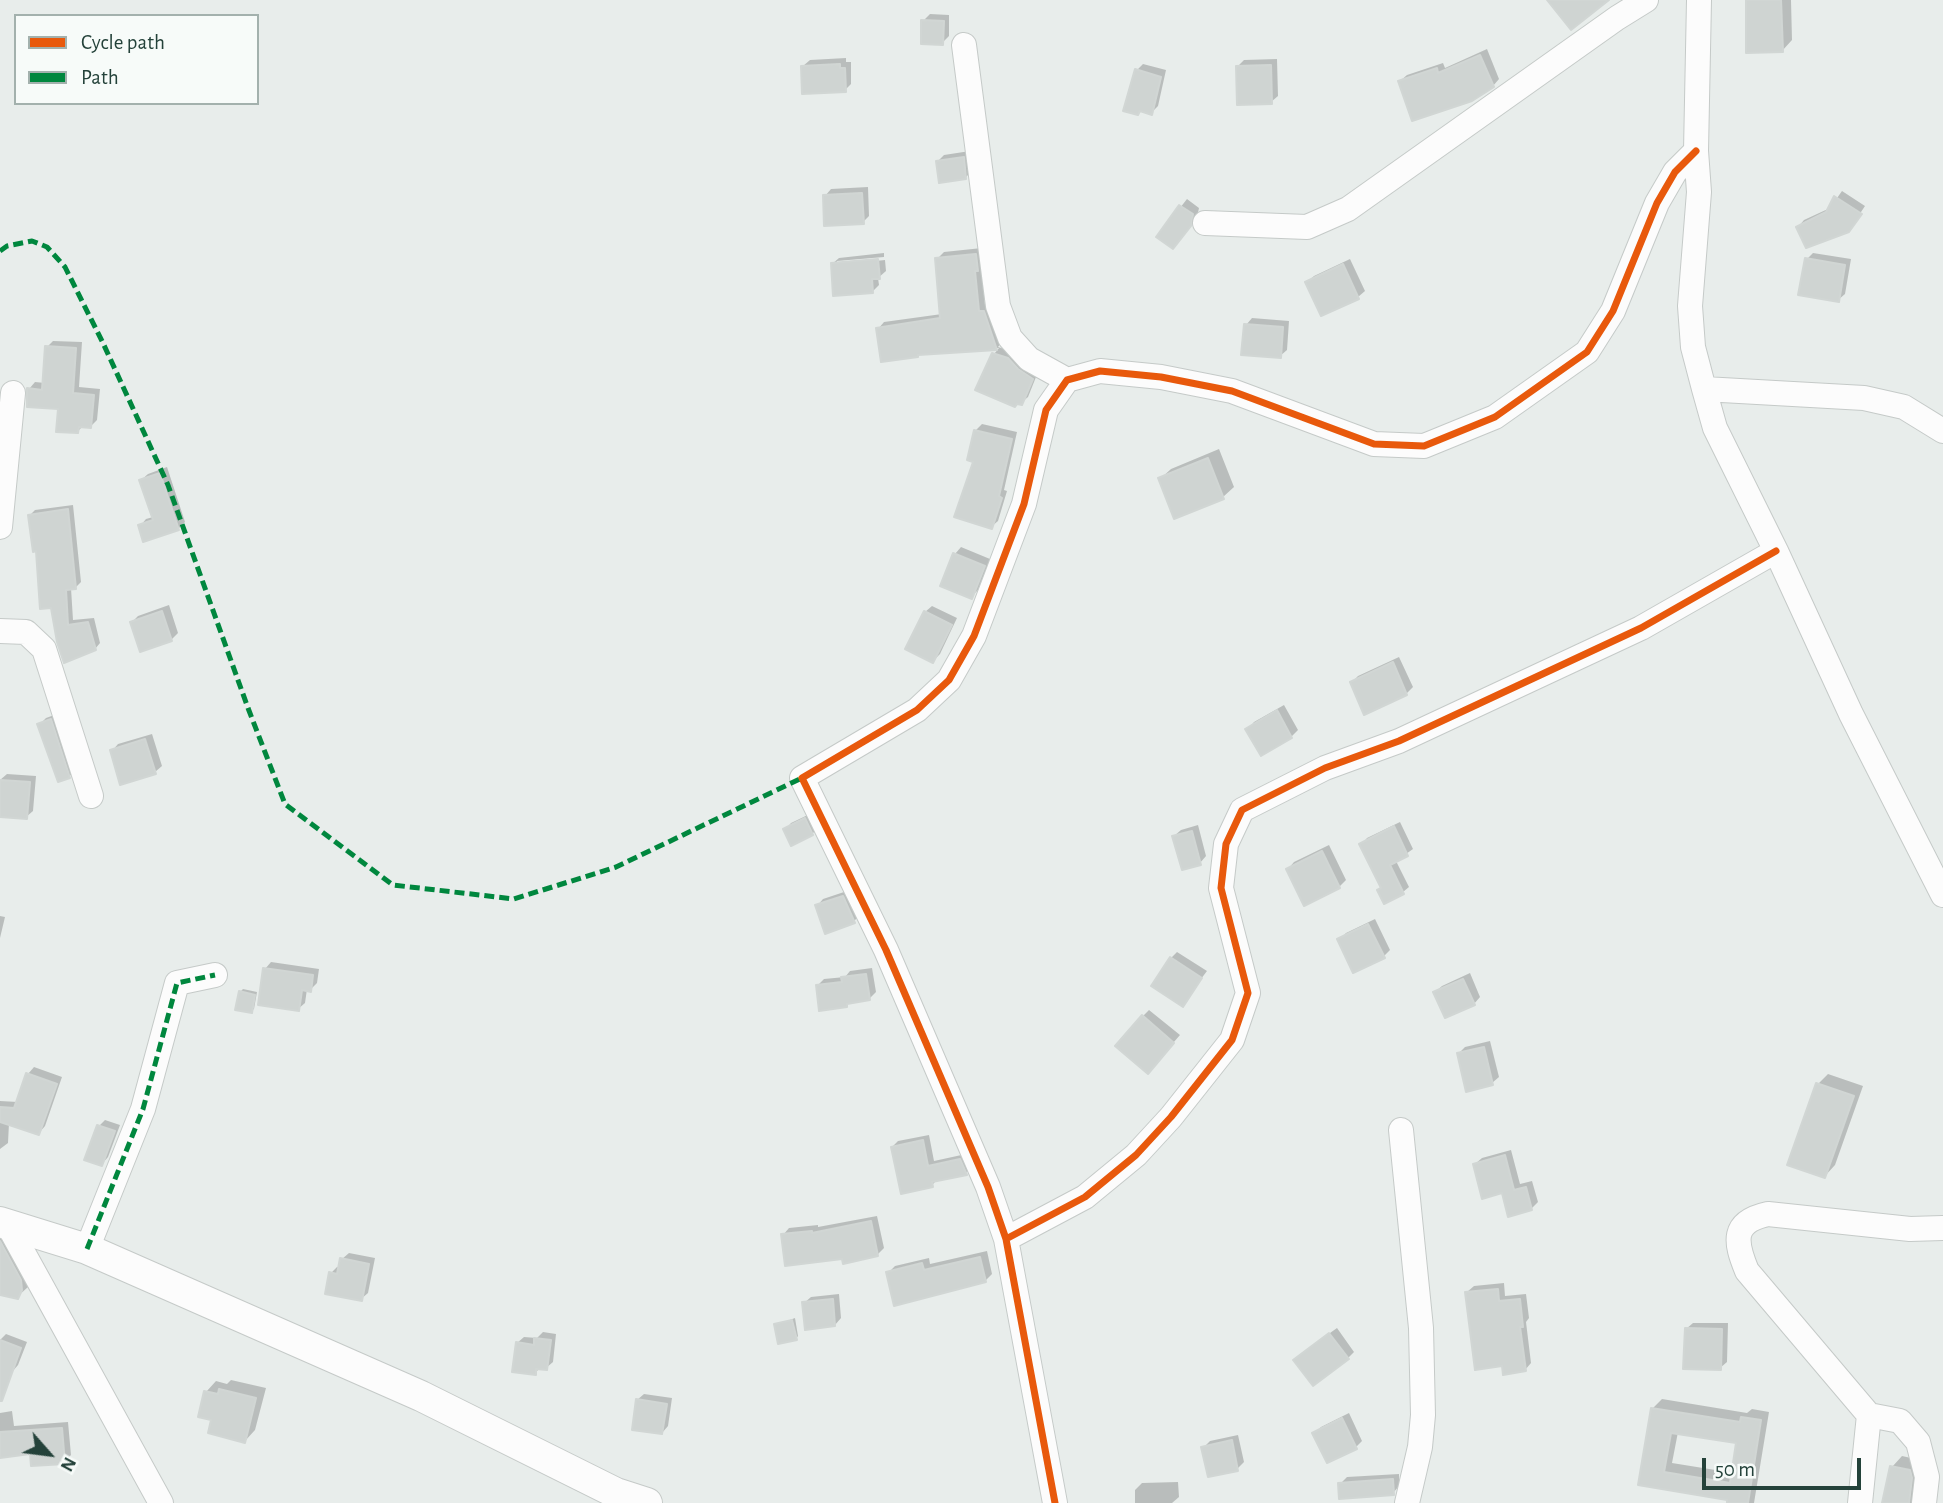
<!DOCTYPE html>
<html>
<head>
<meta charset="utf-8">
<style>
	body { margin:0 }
	#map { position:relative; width:1943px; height:1503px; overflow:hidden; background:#e8edeb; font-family:"Alegreya Sans",sans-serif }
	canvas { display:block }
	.legend { position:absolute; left:14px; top:14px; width:245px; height:91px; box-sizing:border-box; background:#f7fbf9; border:2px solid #a3b1ad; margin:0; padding:9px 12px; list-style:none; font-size:21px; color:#24423a }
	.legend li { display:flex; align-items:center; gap:14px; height:35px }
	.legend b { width:35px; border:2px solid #a3b1ad }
	.north { position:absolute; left:14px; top:1419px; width:70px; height:70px; -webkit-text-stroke:5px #f7fbf9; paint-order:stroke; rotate:118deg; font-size:19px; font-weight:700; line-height:28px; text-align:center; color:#24423a }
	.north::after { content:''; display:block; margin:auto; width:24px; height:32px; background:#24423a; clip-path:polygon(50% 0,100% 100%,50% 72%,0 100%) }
	.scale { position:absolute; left:1702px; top:1458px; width:159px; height:32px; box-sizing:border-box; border:4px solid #24423a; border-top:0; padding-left:9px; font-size:21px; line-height:24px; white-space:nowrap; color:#24423a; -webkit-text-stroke:5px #f7fbf9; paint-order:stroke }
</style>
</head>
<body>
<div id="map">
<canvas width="1943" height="1503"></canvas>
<ul class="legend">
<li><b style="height:9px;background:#e8590c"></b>Cycle path</li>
<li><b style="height:9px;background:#00873e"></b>Path</li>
</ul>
<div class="north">N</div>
<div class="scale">50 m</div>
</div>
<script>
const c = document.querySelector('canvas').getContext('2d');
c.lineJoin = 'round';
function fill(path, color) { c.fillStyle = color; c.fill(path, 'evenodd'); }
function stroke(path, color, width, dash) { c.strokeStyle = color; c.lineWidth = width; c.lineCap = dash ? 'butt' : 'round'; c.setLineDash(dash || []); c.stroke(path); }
fill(new Path2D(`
	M1747 0H1791L1792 40 1782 51Z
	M930 14 949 15V36L942 43 923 21Z
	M1487 49 1499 79 1493 86 1400 81 1407 75 1443 63 1445 68Z
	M846 58V62H851V84L845 90 803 66 810 60Z
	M1277 59 1278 96 1271 102 1238 66 1244 60Z
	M1143 64 1166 70 1158 106 1151 113 1141 110 1138 114 1137 70Z
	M970 151 972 171 966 177 938 161 944 155Z
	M868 187 869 216 863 222 825 196 831 189Z
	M1842 191 1865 206 1851 227H1798L1804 220 1830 208Z
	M1187 199 1199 208 1197 217 1173 247 1158 236Z
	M982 248 981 266 985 305H990L1002 342 998 347 1014 352 1038 372 1028 397 1021 403 994 354 999 348 919 353 878 329 884 322 942 314 937 259 944 252Z
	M884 253V257L837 261V265L885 260 886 271 878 278 879 285 873 291 832 264 839 258Z
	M1813 253 1851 259 1845 294 1838 300 1807 259Z
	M1350 259 1365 291 1358 297 1322 314 1307 282 1314 276Z
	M1252 318 1289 321 1287 350 1280 356 1246 325Z
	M53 341 82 342 79 387 100 389 97 420 91 426H83L77 432 59 408 29 389 35 382 45 383 47 347Z
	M982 424 1017 432 1004 490 1007 491 998 521 991 527 975 460V431Z
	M1219 449 1234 487 1223 497 1175 517 1160 479 1171 469Z
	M167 467 185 522 178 529 140 526 146 519 153 517 141 480 148 474Z
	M73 505 81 582 75 588H71L73 620 94 618 100 643 95 649 65 661 30 515 35 510Z
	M961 547 990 559 978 590 971 597 955 554Z
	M169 605 178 633 171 640 132 622 138 616Z
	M932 606 957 618 940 654 933 661 925 612Z
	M1399 657 1413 687 1406 694 1352 682 1358 676Z
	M1284 705 1298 730 1291 737 1262 753 1248 729 1254 722Z
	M57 714 75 770 69 777 39 725 46 718Z
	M152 734 162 766 155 772 112 751 118 744Z
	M7 774 36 776 33 811 26 817 0 815V780Z
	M812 813 819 827 812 834 785 830 791 823Z
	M1400 822 1413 849 1396 861 1409 887 1403 892 1385 902 1382 887 1362 844 1367 838Z
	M1198 825 1206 856 1200 863 1174 836 1181 830Z
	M1329 845 1346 880 1339 887 1305 904 1288 869 1294 862Z
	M850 890 860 915 854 921 817 906 823 899Z
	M0 916 5 917 0 938Z
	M1375 919 1390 950 1384 956 1339 940 1346 933Z
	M1177 952 1207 971 1182 1004 1171 958Z
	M271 962 319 969 317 983 310 990 307 989 305 1003 298 1009 265 969Z
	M872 968 876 992 869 999 851 1001 846 1005 817 986 824 979 845 977 850 971Z
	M1470 973 1480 997 1474 1004 1435 992 1442 986Z
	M243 989 257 992 254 1009 251 1011 240 992Z
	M1149 1010 1180 1035 1154 1065 1143 1016Z
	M1490 1041 1499 1077 1492 1083 1458 1054 1465 1047Z
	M34 1067 62 1077 45 1126 39 1133 9 1123 8 1143 0 1149V1101L18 1102 28 1074Z
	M1828 1074 1863 1086 1835 1165 1825 1176 1818 1084Z
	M105 1120 120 1125 108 1157 102 1164 99 1126Z
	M929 1135 934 1161 966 1154 971 1167 966 1173 938 1179 932 1185 892 1147 898 1141Z
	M1511 1150 1520 1184 1532 1181 1538 1202 1531 1209 1503 1191 1475 1164 1482 1158Z
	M877 1216 884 1248 877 1255 843 1257 783 1235 789 1228 818 1225V1227Z
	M0 1227 32 1278 28 1287 17 1297 0 1293Z
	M987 1251 992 1274 985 1281 888 1273 895 1266 929 1258 930 1264Z
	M349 1253 375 1258 368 1293 361 1299 331 1273 337 1267H340L342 1259Z
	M1504 1283 1505 1296 1526 1294 1529 1318 1526 1322 1531 1363 1525 1370 1503 1364 1467 1292 1474 1286Z
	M839 1294 841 1318 835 1325 804 1303 811 1297Z
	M795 1318 798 1336 796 1339 776 1325Z
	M1693 1323H1728L1727 1362 1720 1368 1686 1329Z
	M1337 1328 1354 1352 1348 1358 1302 1353Z
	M543 1332 556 1334 553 1362 546 1368H540L535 1373 517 1343 524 1337 537 1338Z
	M6 1334 27 1342 18 1365 12 1372 0 1367V1340Z
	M231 1380 266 1388 255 1430 245 1441 213 1418 206 1392 216 1381 227 1384Z
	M644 1394 672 1398 668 1426 662 1433 637 1400Z
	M1662 1399 1747 1413 1752 1409 1769 1412 1754 1503H1728L1729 1498 1640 1484 1653 1408ZM1678 1432 1738 1442 1734 1473 1672 1463Z
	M12 1411 14 1426 68 1422 71 1455 64 1462 32 1452 0 1457V1413Z
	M1349 1413 1362 1441 1356 1447 1314 1434 1321 1427Z
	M1238 1435 1244 1462 1237 1469 1203 1448 1210 1441Z
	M1902 1456 1920 1460V1503H1884L1892 1467Z
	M1399 1474V1486L1393 1493 1340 1484 1347 1477Z
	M1178 1482 1179 1497 1172 1503H1135V1490L1142 1483Z`), '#0003');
const building = new Path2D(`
	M1547 0H1609L1571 30Z
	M1746 0H1781L1783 52 1746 53Z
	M921 20 944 21 943 45 921 44Z
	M1480 55 1494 87 1472 101 1412 121 1398 81 1437 68 1438 73Z
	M840 64V68H845L846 92 802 94 801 66Z
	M1271 65 1272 104 1237 105 1236 66Z
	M1135 69 1161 77 1152 115 1140 111 1138 115 1123 111Z
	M964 157 966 179 939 183 936 161Z
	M862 193 864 224 824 226 823 195Z
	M1834 196 1862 214 1849 232 1806 248 1796 227 1826 212Z
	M1179 205 1193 214 1191 226 1173 249 1156 237Z
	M976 254 978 271H975L979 311H984L997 350 918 355V357L881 362 876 328 940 318 935 258Z
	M1805 258 1845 265 1839 302 1798 295Z
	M878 259 880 279H872L873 293 833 296 831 263Z
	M1343 264 1359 299 1321 316 1305 282Z
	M1244 324 1283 327 1281 358 1241 355Z
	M45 346 76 348 73 393 94 395 91 428 79 427 78 433 56 432 58 409 27 407V388L42 390Z
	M992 353 1008 358 1018 369 1033 379 1022 405 1017 404 1015 407 975 390Z
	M974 430 1012 439 999 496 1002 498 992 529 954 517 973 462 967 460Z
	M1208 458 1224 499 1174 519 1158 478Z
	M160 473 179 530 143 542 138 525 153 520 139 480Z
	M68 509 76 589 66 590 68 625 88 622 96 650 64 663 57 642 51 608 40 609 36 551 33 552 28 515Z
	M953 553 985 566 972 599 940 586Z
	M162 611 172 641 140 652 130 622Z
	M924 611 952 625 933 663 905 649Z
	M1393 662 1407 695 1364 715 1350 682Z
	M1277 710 1292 738 1261 756 1245 729Z
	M51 719 70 778 58 782 37 724Z
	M145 739 156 774 120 785 110 750Z
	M0 780 30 782 27 819 0 817Z
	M805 818 813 835 791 846 783 829Z
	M1394 826 1408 856 1390 865 1404 894 1384 904 1377 890 1381 888 1359 844Z
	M1192 831 1201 865 1182 870 1172 836Z
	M1322 851 1340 888 1304 906 1286 869Z
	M843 896 855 923 825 934 815 905Z
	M1368 924 1385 958 1353 973 1337 939Z
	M1170 957 1202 978 1183 1007 1151 986Z
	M263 968 313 975 311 992 302 990 299 1011 258 1005Z
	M866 974 870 1000 847 1004V1007L819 1011 816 985 842 982 841 977Z
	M1463 979 1475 1005 1445 1018 1433 992Z
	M239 991 255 995 252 1013 235 1010Z
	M1142 1015 1174 1043 1148 1074 1115 1046Z
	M1484 1047 1493 1085 1466 1092 1457 1053Z
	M26 1073 57 1084 39 1135 0 1122V1107L14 1108Z
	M1816 1083 1854 1096 1825 1178 1787 1165Z
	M97 1125 115 1131 102 1166 84 1160Z
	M923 1140 928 1166 960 1159 967 1175 932 1182 933 1187 901 1194 891 1147Z
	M1505 1155 1514 1190 1526 1187 1532 1210 1508 1217 1502 1193 1482 1199 1473 1164Z
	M871 1221 878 1256 843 1264 842 1259 785 1266 781 1234 812 1231V1233Z
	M0 1241 21 1280 22 1290 18 1299 0 1295Z
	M980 1257 986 1282 894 1306 886 1272 922 1263 924 1270Z
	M340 1258 369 1264 362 1301 325 1294 329 1272 337 1274Z
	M1498 1289 1499 1301 1520 1299 1523 1327H1520L1526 1371 1503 1375 1502 1366 1475 1370 1465 1292Z
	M833 1299 835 1326 805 1330 802 1302Z
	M792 1320 797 1340 778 1344 774 1324Z
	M1685 1328 1722 1329 1721 1370 1683 1369Z
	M1329 1333 1349 1359 1313 1386 1293 1360Z
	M534 1338 551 1340 547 1370 536 1369V1375L512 1372 516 1342 534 1345Z
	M0 1340 21 1348 2 1401H0Z
	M219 1389 256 1398 245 1443 208 1433 211 1420 198 1417 204 1391 218 1394Z
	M636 1399 667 1404 662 1434 632 1430Z
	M1651 1408 1740 1422 1741 1417 1761 1420 1748 1503H1727V1500L1638 1485ZM1671 1433 1736 1443 1730 1483 1664 1472Z
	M1342 1418 1357 1449 1327 1463 1312 1433Z
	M62 1428 65 1464 31 1466 30 1454 0 1458V1432Z
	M1232 1440 1238 1471 1208 1477 1201 1447Z
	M1890 1466 1910 1470 1912 1478 1909 1503H1882Z
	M1393 1479 1394 1495 1339 1499 1338 1483Z`);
fill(building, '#cfd4d2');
stroke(building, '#d1d6d4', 2);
const minor = new Path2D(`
	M1699 0 1696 151 1699 192 1690 306 1693 347 1704 389 1715 428 1776 551 1851 714 1943 895
	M964 45 998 306 1010 338 1029 359 1067 380
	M1205 223 1307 227 1348 209 1617 18 1646 0
	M1704 389 1864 398 1904 407 1943 431
	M0 527 13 393
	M0 631 26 632 44 649 91 796
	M1401 1130 1421 1328 1423 1415 1420 1447 1407 1503
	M8 1225 161 1503
	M1006 1239 1085 1197 1136 1155 1171 1117 1232 1040 1248 993 1221 888 1226 844 1242 810 1325 768 1399 741 1641 628 1776 551
	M87 1249 143 1109 177 983 215 975
	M1869 1415 1900 1421 1918 1442 1927 1477 1924 1503
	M1055 1503 1006 1239 988 1187 886 950 802 778 917 710 949 680 974 636 1024 504 1046 410 1067 380 1100 371 1161 377 1232 391 1374 444 1424 446 1495 417 1587 352 1613 311 1657 203 1675 172 1696 151
	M1860 1503 1869 1415 1747 1271C1735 1242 1731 1222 1768 1214L1910 1229 1943 1228`);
const tertiary = new Path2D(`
	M0 1222 87 1249 421 1396 616 1493 647 1503`);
stroke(minor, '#c5cac8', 26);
stroke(tertiary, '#c5cac8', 32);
stroke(minor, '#fcfcfc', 24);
stroke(tertiary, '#fcfcfc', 30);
stroke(new Path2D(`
	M0 251 7 246 32 241 47 247 65 267 103 343 168 485 248 708 285 804 393 885 514 899 616 867 802 778
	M87 1249 143 1109 177 983 215 975`), '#00873e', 5, [10, 5]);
stroke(new Path2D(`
	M1006 1239 1085 1197 1136 1155 1171 1117 1232 1040 1248 993 1221 888 1226 844 1242 810 1325 768 1399 741 1641 628 1776 551
	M1055 1503 1006 1239 988 1187 886 950 802 778 917 710 949 680 974 636 1024 504 1046 410 1067 380 1100 371 1161 377 1232 391 1374 444 1424 446 1495 417 1587 352 1613 311 1657 203 1675 172 1696 151`), '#e8590c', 7);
</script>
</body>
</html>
